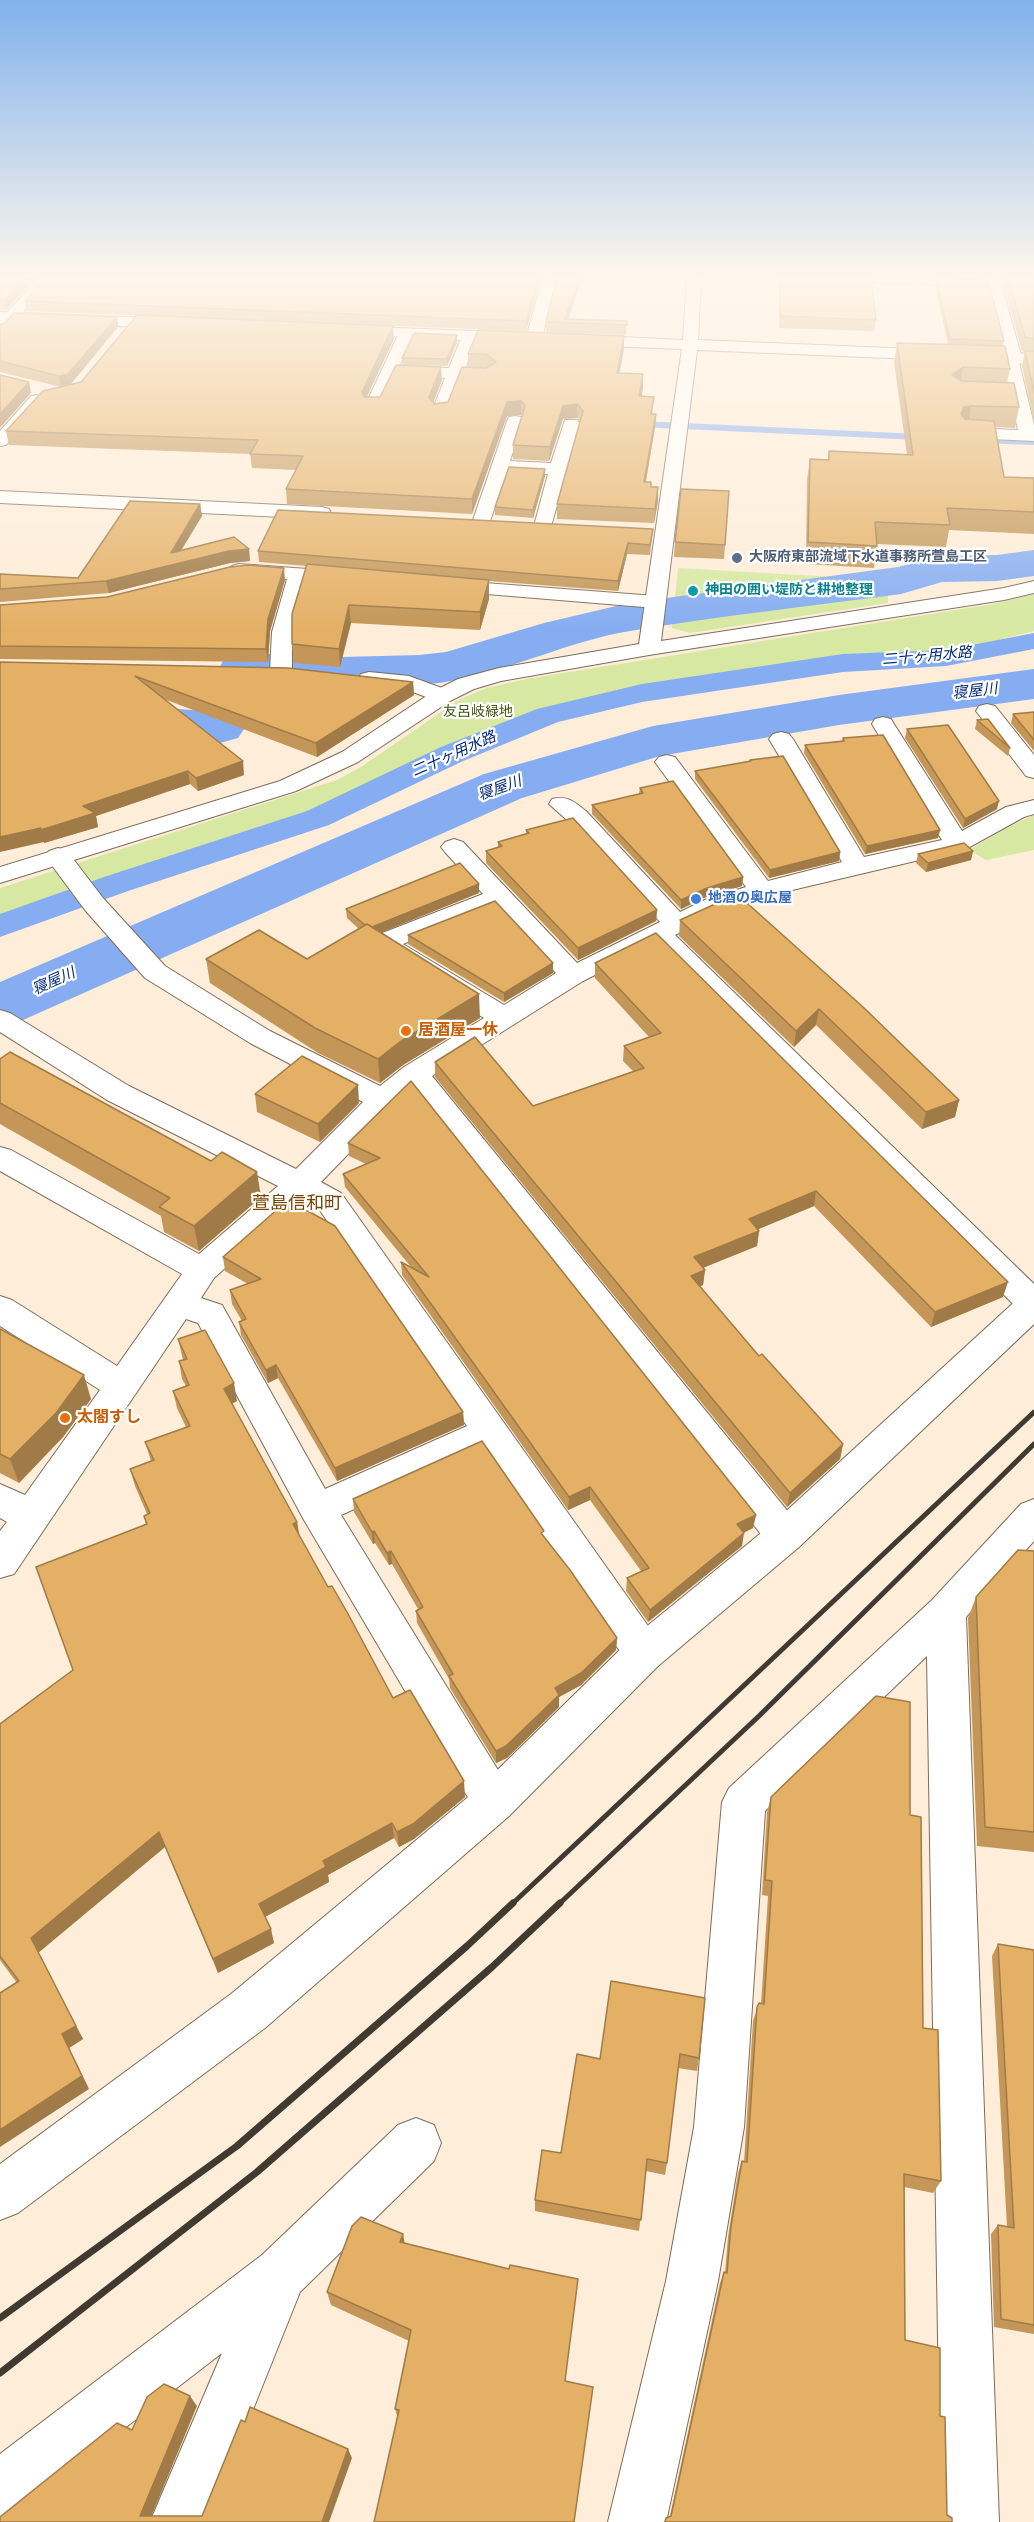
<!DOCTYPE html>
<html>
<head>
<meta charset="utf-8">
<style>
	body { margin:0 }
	canvas { display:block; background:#feedd8 }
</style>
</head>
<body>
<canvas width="1034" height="2522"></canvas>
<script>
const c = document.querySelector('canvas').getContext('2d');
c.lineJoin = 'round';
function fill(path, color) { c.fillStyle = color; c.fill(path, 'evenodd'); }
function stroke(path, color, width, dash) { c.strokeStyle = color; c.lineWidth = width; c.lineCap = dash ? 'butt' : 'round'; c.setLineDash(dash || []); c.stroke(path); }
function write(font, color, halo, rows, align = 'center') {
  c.font = font + ' "Nunito Sans","Noto Sans JP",sans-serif'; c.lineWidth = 4.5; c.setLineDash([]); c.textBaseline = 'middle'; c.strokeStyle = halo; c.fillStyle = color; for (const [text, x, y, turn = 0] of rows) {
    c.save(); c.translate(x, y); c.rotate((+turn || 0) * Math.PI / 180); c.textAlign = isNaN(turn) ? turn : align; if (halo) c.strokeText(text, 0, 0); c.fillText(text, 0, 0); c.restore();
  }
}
fill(new Path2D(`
	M678 568 888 580V603L690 633 672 628Z
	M1034 594V631L946 653 831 659 611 694 564 704 522 716 346 798 0 915V888L337 780 361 767 460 699 487 688 526 679 993 604Z
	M1034 815V850L986 860 969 850 1008 827Z`), '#d6e8a1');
stroke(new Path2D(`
	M640 424 919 437
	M981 440 1034 442`), '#86adf2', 6);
fill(new Path2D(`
	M1034 633V649L946 666 843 672 642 702 558 722 463 761 329 825 128 891 0 937V914L104 877 307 811 441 747 537 709 642 684 843 654 946 650Z`), '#86adf2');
fill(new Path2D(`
	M1034 550V576L997 581 942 582 901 594C811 606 720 616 630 631 569 641 512 670 451 681 390 692 326 686 264 684L261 704 238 738 220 743 193 741C187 751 180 763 171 771 136 801 46 810 0 815V783L57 775 105 764 134 748 160 714 178 709 205 711C217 695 213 674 225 658L242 653 342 657 419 655 446 652 544 623 629 603 898 567 940 556 997 555Z
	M1034 669V699L839 725 660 756 522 798 23 1020 0 1026V982L484 774 653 726 839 695Z`), '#86adf2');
const street = new Path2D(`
	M40 277H55L5 332 0 334V320Z
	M543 277H557L542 338 534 343 526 338Z
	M839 277H999L1022 358 1019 362 1034 425V441L968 438 962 437 959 433 962 429 968 428 1018 430 1002 358 1005 354 988 287 846 281Z
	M407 328 415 333 399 367 449 368 462 336 470 331 478 336 465 369H486L494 374 486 379 461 378 446 415H434L432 411 445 378 395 376 379 410H367L365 406 399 333Z
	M37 395 45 400 43 404 6 445 0 446V431L31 396Z
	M515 416 521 417 523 421 510 461 551 463 565 420H577L580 424 550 530H536L534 526 548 474 507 472 488 527H474L472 523 507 421 509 417Z
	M0 491 322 507 329 509 331 513 329 517 322 519 0 503Z
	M239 564 349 572 356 574 359 578 356 582 349 584 307 581 292 632V671L289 676 281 678 273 676 270 671 272 632 287 579 232 574 229 570 232 566Z
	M445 580 656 596 663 598 666 602 663 606 656 608 438 590 435 586 438 582Z
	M369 672 409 676 450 691 453 696 450 701 442 703 405 689 361 684 358 679 361 674Z
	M987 704 995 706 1034 755V778L1026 776 976 711 979 706Z
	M883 717 891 719 894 724 962 831 1006 807 1034 800V814L1024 817 966 849 771 895 725 911 675 935 1034 1284V1316L1022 1313 655 945 583 981 432 1076 799 1525 804 1536 799 1547 785 1552 771 1547 412 1091 394 1107 321 1182 341 1193 658 1640 664 1653 658 1666 644 1671 630 1666 483 1451 341 1515 509 1788 516 1802 509 1816 494 1822 479 1816 304 1520 198 1323 186 1319 14 1574 0 1578V1531L7 1522 0 1518V1484L25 1495 100 1390 0 1326V1296L12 1300 117 1366 182 1274 0 1171V1147L11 1150 199 1254 278 1186 107 1100 0 1032V1010L10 1013 129 1086 296 1169 363 1102 250 1043 145 978 85 910 45 856 49 851 58 848 67 851 103 898 165 966 270 1031 380 1086 404 1067 484 1018 372 949 369 943 372 937 483 894 445 852 441 847 445 842 454 839 463 842 577 963 660 922 568 821 549 804 552 799C567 795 574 802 586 811L680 912 707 899 746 887 655 762 659 757 667 755 675 757 768 881 842 862 769 739 773 734 781 732 789 734 793 739 864 857 942 840 872 724 875 719ZM496 907 556 973 504 1005 403 944ZM302 1199 319 1209 467 1426 325 1489 222 1305 201 1298 214 1278Z
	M1034 1499V1541L966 1617 999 2522H941L927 1656 765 1811 744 2127 718 2281 666 2522H608L666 2281 694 2127 722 1802 729 1788 932 1600 1021 1504Z
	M416 2118 434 2125 441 2143 434 2161 300 2292 208 2522H150L222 2353 20 2509 0 2517V2454L262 2255 398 2125Z`);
const secondary = new Path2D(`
	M687 277H701L698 340 1034 354V364L697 350 661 641 1004 588 1034 581V593L1004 600 649 655 501 681 474 689 450 701 358 762 296 791 0 883V867L280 781 342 752 434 691 458 679 499 668 639 644 682 349 580 345 572 340 580 335 683 340Z
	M0 312 175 319 183 324 175 329 0 320Z
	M350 326 520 333 528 338 520 343 345 334 342 331Z
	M1034 1292V1324L799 1547 658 1666 509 1816 265 2028 18 2213 0 2220V2164L231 1994 479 1788 630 1640 771 1525 1022 1295Z`);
stroke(street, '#7c6d5a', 2);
stroke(secondary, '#7c6d5a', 2);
fill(street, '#fff');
fill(secondary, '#fff');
stroke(new Path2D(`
	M1032 1414 1034 1412`), '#403a30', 4.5);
stroke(new Path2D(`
	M511 1905 1033 1413
	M558 1905 759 1716 1034 1444`), '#403a30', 5);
stroke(new Path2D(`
	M0 2318 237 2146 467 1946 513 1903
	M0 2373 257 2172 492 1967 560 1903`), '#403a30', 7);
fill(new Path2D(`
	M0 277 6 310H0Z
	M46 277H541L526 331 27 311 25 301Z
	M557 277H582L568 319 627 321 626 335 546 332V322Z
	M779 277H871L876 320 874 331 779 328Z
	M1001 277H1034V422L1022 366 1025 352 1022 351Z
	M936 278 1004 341 1003 346 1010 369 1007 383 1019 407 1015 428 995 427 1004 477 1034 478V534L949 530 946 547 877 544 874 568 806 564 807 480 810 459 828 460 829 451 907 455 894 362 897 343 948 344 935 287Z
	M117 317 118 327 70 385 394 339 366 397H380L442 380 433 403 434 404 448 402 487 367H468V354L624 336V349L619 373 643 388 641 396 652 414 655 427 646 482 651 487 658 501 654 523 557 519V504L580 421 577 418 563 419 549 461 513 459V445L522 416 521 415 507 416 472 514 287 504 286 489 296 470 252 468 250 454 9 445 6 431 61 387 0 372V325Z
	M457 335V342L447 366 403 365 402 358Z
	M545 469V476L533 518 495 515V507Z
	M729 491 724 559 674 557 675 542Z
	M200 504 202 516 181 550 249 549 250 561 230 563 109 593 0 602V574L78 578Z
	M653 529 650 555 627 554 618 591 489 581V599L480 630 351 623 340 667 294 663 292 644 307 566 259 562 258 551Z
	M285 580 270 631 268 662 0 659V605L107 597Z
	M0 662 413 682 414 695 317 757 164 699 244 775 198 791 190 784 96 816 98 827 44 843Z
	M1034 712V751L1011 723 1013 714Z
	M977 720 1010 748 1008 756 975 729Z
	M907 729 997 809 963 828 905 738Z
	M843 738 940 830 938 838 865 854 804 753 805 745 842 741Z
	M750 760 840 852 839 861 769 878 695 779V771L750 762Z
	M640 788 743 877 742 886 706 897 681 909 592 814V805L639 794Z
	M526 830 657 910 656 921 578 960 486 863V851L498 847V842L526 834Z
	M973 851 971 860 926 872 916 863 918 854Z
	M479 884V893L381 932 480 1018 403 1065 380 1083 318 1053 210 983 206 959H307L359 929 347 918 346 909Z
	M680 920 959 1100 955 1117 922 1129 816 1025 794 1047 679 936Z
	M408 935 553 963V973L504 1002 408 944Z
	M595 963 1003 1297 931 1327 814 1206 758 1229 759 1231 757 1246 703 1268 705 1270 703 1285 700 1286 759 1356 843 1444 840 1459 787 1507 435 1077V1062L533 1106 633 1071 623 1061 624 1046 649 1037 595 978Z
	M0 1059 211 1161 261 1197 199 1251 164 1232 161 1216 0 1124Z
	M411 1081 756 1515 753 1528 743 1533 742 1546 648 1622 626 1591 627 1578 641 1571 590 1500 568 1510 402 1275 401 1262 411 1267 345 1187 343 1174 366 1164 349 1156 348 1143Z
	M255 1094 359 1103 320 1142 257 1112Z
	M288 1200 463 1412 464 1425 337 1481 278 1378 268 1383 241 1335 239 1322 242 1321 232 1304 230 1290 248 1284 225 1271 223 1257Z
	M0 1329 91 1399 63 1437 19 1483 0 1473Z
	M178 1339 237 1401 232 1403 297 1522 299 1536 328 1587 393 1698 465 1797 414 1839 399 1847 394 1838 328 1875 329 1882 265 1917 274 1943 218 1973 165 1847 38 1953 83 2039 69 2048 89 2089 17 1983 0 1960V1724L73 1670 146 1525 144 1516 147 1514 135 1486 130 1469 151 1461 145 1442 186 1427 177 1408 173 1391 186 1386 182 1379 179 1361 183 1360Z
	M353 1499 544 1537 617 1638 616 1650 581 1685 559 1697V1707L507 1758 496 1763 450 1688 449 1679 417 1623 416 1611 418 1609 392 1564 389 1565 375 1543 373 1544 354 1512Z
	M1034 1551V1852L977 1846 968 1618 976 1597Z
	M771 1797 910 1815 923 2028 941 2181 933 2193 904 2187 905 2340 940 2416 947 2515 952 2522H664L666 2518 670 2516 720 2283 724 2272 725 2273 728 2237 738 2173 742 2161 744 2162 753 2021 759 2003 761 2004 768 1896 762 1895 767 1812Z
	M998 1944 1034 1950V2334L994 2327 991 2234 998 2225 1007 2227 992 1956Z
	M611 1981 699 2058 697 2071 678 2068 667 2163 665 2175 646 2171 639 2231 535 2211V2200L561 2153 600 2059Z
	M403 2234 405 2244 509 2269 578 2279 398 2419 395 2409 409 2341 331 2305 327 2292Z`), '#c49758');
fill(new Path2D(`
	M26 277H37L6 310 4 300Z
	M538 277H541L526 331V321Z
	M579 277H582L567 323 565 319Z
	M117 317 118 327 70 385 61 387 59 376Z
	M393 326 394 339 363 405 362 392Z
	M457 335V342L447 366V359Z
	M624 336V349L617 387V373Z
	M441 367 442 380 430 410 429 397Z
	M963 367 959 387 952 375Z
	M643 374V388L639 410V396Z
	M29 382 31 393 0 428V414Z
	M521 401V415L507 416 472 514V499L507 402Z
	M577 404V418L563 419 549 461 550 447 563 406Z
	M971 406 968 426 961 414 964 407Z
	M656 414 655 427 643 496 644 482Z
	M545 469V476L533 518V510Z
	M658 487V501L654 523 655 509Z
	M200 504 202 516 173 564 229 551 249 549 250 561 230 563 109 593 106 581 171 553Z
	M628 543 627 554 618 591V581Z
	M284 568 285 580 270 631 268 662 266 649 268 619Z
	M489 580V599L480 630V612Z
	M349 605 351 623 340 667 339 649Z
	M413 682 414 695 317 757 316 743Z
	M243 761 244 775 198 791 196 778Z
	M188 771 190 784 96 816 98 827 44 843V842L0 852V837L83 806Z
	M999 801 997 809 963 828 965 819Z
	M940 830 938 838 865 854 867 846Z
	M973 851 971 860 926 872 928 863Z
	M840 852 839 861 769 878 770 870Z
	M743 877 742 886 706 897 681 909V900L707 888Z
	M479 884V893L370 937 369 928Z
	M657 910 656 921 578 960V948Z
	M553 963V973L504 1002V993Z
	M479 994 480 1018 403 1065 380 1083 378 1059 401 1041Z
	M819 1009 816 1025 794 1047 796 1031Z
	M358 1085 359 1103 320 1142 318 1124Z
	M959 1100 955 1117 922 1129 926 1112Z
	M257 1172 261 1197 199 1251 194 1226Z
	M816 1191 814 1206 747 1234 749 1219Z
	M759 1231 757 1246 692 1272 694 1257Z
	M705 1270 703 1285 689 1291 691 1276Z
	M1008 1282 1003 1297 931 1327 935 1312Z
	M276 1365 278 1378 268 1383 266 1370Z
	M84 1375 91 1399 63 1437 19 1483 10 1459Z
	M234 1383 237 1401 228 1406 224 1389Z
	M463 1412 464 1425 337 1481 335 1468Z
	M843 1444 840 1459 787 1507 790 1493Z
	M590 1487V1500L568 1510 569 1497Z
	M756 1515 753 1528 735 1537 737 1524Z
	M297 1522 300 1539 293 1524Z
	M374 1531 375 1543 373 1544 372 1532Z
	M744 1533 742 1546 648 1622 650 1610Z
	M391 1551 392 1564 389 1565 387 1553Z
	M617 1638 616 1650 581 1685 559 1697V1707L507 1758 496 1763V1751L555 1688Z
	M464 1781 465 1797 414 1839 399 1847 397 1832Z
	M392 1823 394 1838 328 1875 329 1882 263 1918 259 1904 323 1861Z
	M159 1832 165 1847 38 1953 83 2039 69 2048 89 2089 0 2147V2130L62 2034 31 1938Z
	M271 1929 274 1943 218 1973 213 1959Z
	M403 2234 405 2249 400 2242Z
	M190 2396 197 2406 149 2522 140 2516Z
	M348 2449 352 2458 329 2522H322Z`), '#a07b47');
const building = new Path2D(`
	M0 277H26L4 300H0Z
	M46 277H538L526 321 25 301Z
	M557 277H579L565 319 627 321V325L546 322Z
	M780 277H871L876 320 780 316Z
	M1008 277H1034V339L1025 337Z
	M936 278 988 280 1004 341 950 339Z
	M14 313 117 317 68 374 59 376 0 361V325L5 323Z
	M137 315 393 326 362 392 364 397H380L396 365 441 367 429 397 434 404 448 402 462 367 486 368 496 362 486 354H468L478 330 624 336 617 373 643 374 639 396 654 397 651 414H656L644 482H651V487H658L655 509 557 504 583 411 577 404 563 406 550 447 513 445 525 406 521 401 507 402 472 499 286 489 303 456 250 454 258 440 6 431 43 391 81 382Z
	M414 333 457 335 447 359 402 358Z
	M897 343 1005 346 1010 369 963 367 952 375 962 381 1014 383 1019 407 971 406 964 407 961 414 965 419 994 421 1004 477 1034 478V512L947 508 950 525 875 522 877 546 808 542 810 459 829 460V451L913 455Z
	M1025 351H1034V392Z
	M0 375 29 382 0 414Z
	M509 467 545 469 533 510 495 507Z
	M681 489 729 491 725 545 675 542Z
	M130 501 200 504 171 553 234 537 249 549 229 551 106 581 0 589V574L78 578Z
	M278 510 653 529 650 545 628 543 618 581 258 551Z
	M307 564 489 580 480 612 349 605 339 649 292 644V614Z
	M248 565 284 568 268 619 266 649 0 646V605L107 597 230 567Z
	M0 662 288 668 413 682 316 743 135 676 243 761 196 778 188 771 83 806 95 813 41 830V828L0 837Z
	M1034 712V740L1013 714Z
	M988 719 1010 748 977 720Z
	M948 725 999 801 965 819 907 729Z
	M883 735 940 830 867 846 805 745 844 741 843 738Z
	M783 756 840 852 770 870 695 771 751 761 750 760Z
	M673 781 743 877 707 888 681 900 592 805 643 793 640 788Z
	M573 818 657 910 578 948 486 851 502 846 498 842 529 833 526 830Z
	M964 843 973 851 928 863 918 854Z
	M460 863 479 884 372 927 367 924 365 925 346 909Z
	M737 894 863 1007 959 1100 926 1112 819 1009 796 1031 680 920Z
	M495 901 553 963 504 993 408 935Z
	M367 924 479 994 401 1041 378 1059 315 1028 206 959 259 930 307 959Z
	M656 933 1008 1282 935 1312 816 1191 749 1219 759 1231 694 1257 705 1270 691 1276 759 1356 762 1354 843 1444 790 1493 435 1062 475 1037 533 1106 644 1068 624 1046 661 1033 595 963Z
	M10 1052 211 1161 222 1152 257 1172 194 1226 159 1207 170 1198 0 1103V1059Z
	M302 1056 358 1085 318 1124 255 1094Z
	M411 1081 756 1515 737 1524 744 1533 650 1610 627 1578 649 1568 590 1487 569 1497 401 1262 429 1277 343 1174 380 1158 348 1143Z
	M288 1200 335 1226 463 1412 335 1468 276 1365 266 1370 239 1322 246 1319 230 1290 261 1279 223 1257Z
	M0 1329 84 1375 56 1413 10 1459 0 1454Z
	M205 1330 234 1383 224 1389 297 1522 293 1524 328 1587 332 1586 347 1612 393 1698 410 1690 464 1781 413 1824 397 1832 392 1823 323 1861 326 1867 259 1904 271 1929 213 1959 159 1832 31 1938 76 2026 62 2034 82 2076 0 2130V1993L19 1981 0 1956V1724L73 1670 36 1567 147 1524 144 1516 150 1513 130 1469 154 1460 145 1442 190 1426 173 1391 189 1385 179 1361 187 1359 178 1339Z
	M482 1441 544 1531 541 1533 570 1570 617 1638 581 1673 555 1688 559 1695 506 1746 496 1751 449 1676 453 1674 416 1611 423 1607 391 1551 387 1553 374 1531 372 1532 353 1499Z
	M1018 1550 1034 1551V1832L985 1827 976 1597Z
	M876 1696 910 1702V1815L921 1817 923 2028 938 2030 941 2181 904 2174 905 2340 940 2348V2416L945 2417 947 2515 952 2518V2522H665L666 2518 671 2516 724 2272 727 2273 731 2226 742 2161 747 2162 757 2007 759 2003 764 2004 772 1881 765 1880 771 1797Z
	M998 1944 1034 1950V2325L1001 2319 998 2225 1014 2228Z
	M611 1981 705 1998 699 2058 680 2054 667 2163 647 2159 641 2220 535 2200 542 2150 561 2153 577 2054 600 2059Z
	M361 2217 403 2234 400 2242 509 2269 510 2265 578 2279 565 2381 593 2387 574 2522H374L399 2410 395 2409 411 2330 327 2292 352 2226Z
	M164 2384 190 2396 140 2516H202L241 2420 245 2422 250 2407 348 2449 322 2522H0V2517L117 2423 132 2430 147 2397Z`);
fill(building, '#e4b066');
stroke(building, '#a07b47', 1.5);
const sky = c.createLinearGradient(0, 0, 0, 630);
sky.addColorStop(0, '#81b1ec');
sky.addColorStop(0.44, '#fff7ed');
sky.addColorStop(1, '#fff7ed00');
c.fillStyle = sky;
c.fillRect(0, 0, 1034, 630);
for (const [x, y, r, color] of [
	[737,558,6,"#5c6f8a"],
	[693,591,6,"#0f9aa8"],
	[696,899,6,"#3f7fe0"],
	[406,1031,6,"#e8710a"],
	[65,1418,6,"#e8710a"]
]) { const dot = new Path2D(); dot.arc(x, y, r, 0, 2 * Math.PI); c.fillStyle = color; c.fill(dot); stroke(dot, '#fff', 2); }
write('bold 14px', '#4e5e75', '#fff', [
	["大阪府東部流域下水道事務所萱島工区",749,558]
], 'left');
write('bold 14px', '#0d838f', '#fff', [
	["神田の囲い堤防と耕地整理",705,591]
], 'left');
write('14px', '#455114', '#fff', [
	["友呂岐緑地",478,713]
]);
write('bold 14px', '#366cbe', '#fff', [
	["地酒の奥広屋",708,899]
], 'left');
write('italic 15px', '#022977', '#fff', [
	["二十ヶ用水路",927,657,-5],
	["寝屋川",975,692,-7],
	["二十ヶ用水路",454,755,-24],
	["寝屋川",500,789,-20],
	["寝屋川",54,982,-24]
]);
write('bold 16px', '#c56008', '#fff', [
	["居酒屋一休",418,1031],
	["太閤すし",77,1418]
], 'left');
write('18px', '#7a4404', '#fff', [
	["萱島信和町",297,1205]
]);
</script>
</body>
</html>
